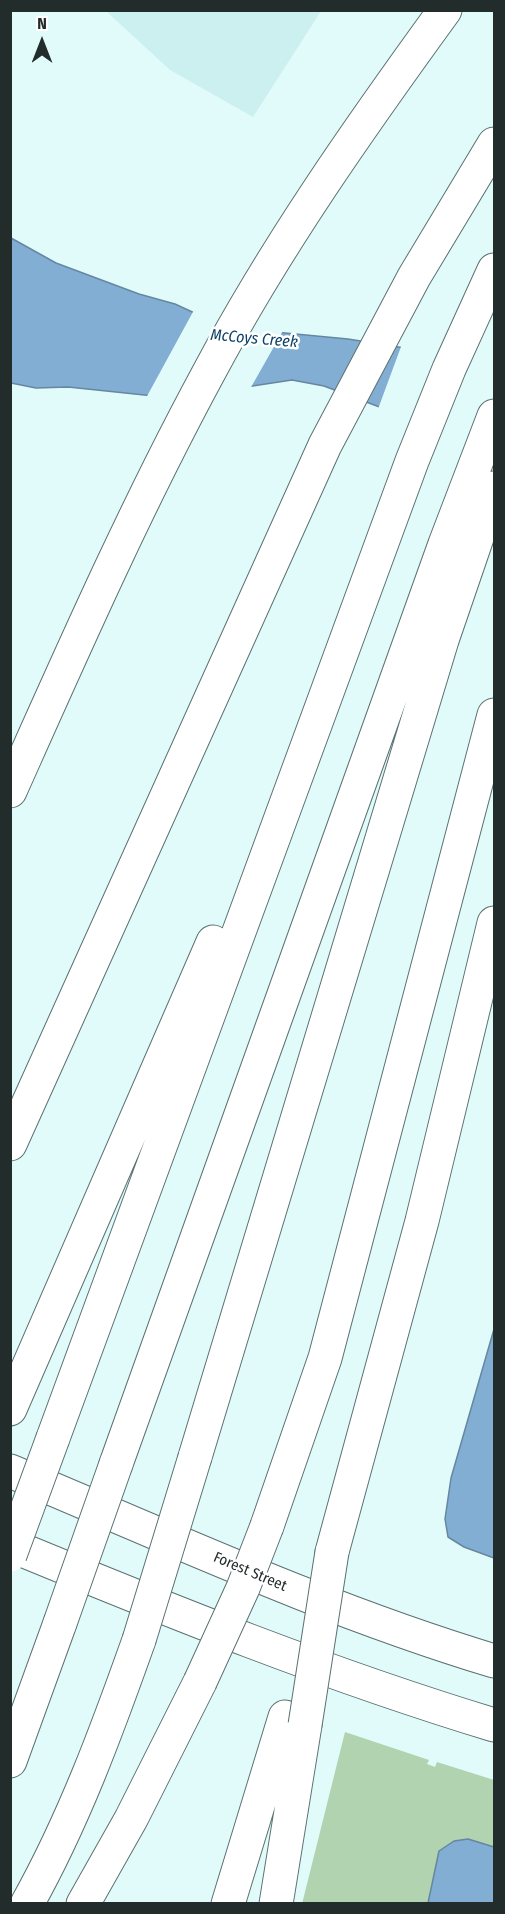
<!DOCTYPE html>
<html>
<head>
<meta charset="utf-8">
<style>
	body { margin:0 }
	#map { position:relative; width:505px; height:1914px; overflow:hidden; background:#e1fbfa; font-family:"Fira Sans Condensed",sans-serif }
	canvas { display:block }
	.frame { position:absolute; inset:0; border:12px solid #222c2b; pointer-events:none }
	.north { position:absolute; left:12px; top:12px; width:60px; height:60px; -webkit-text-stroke:4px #fff; paint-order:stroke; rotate:0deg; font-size:16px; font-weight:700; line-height:24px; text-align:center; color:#222c2b }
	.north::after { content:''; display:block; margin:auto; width:21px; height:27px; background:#222c2b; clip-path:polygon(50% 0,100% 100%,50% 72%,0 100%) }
</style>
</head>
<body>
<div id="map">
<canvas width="505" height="1914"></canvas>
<div class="frame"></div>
<div class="north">N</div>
</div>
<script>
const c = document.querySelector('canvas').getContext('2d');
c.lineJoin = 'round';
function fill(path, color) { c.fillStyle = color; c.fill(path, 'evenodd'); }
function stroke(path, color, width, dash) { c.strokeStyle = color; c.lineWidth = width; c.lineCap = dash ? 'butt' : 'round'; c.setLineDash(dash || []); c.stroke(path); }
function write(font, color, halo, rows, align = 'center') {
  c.font = font + ' "Fira Sans Condensed",sans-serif'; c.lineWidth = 5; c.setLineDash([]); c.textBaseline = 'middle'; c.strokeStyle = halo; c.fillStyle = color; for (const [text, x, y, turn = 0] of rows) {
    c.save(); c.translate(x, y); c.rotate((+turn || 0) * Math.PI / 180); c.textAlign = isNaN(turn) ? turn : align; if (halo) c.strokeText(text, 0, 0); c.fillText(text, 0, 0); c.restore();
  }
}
fill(new Path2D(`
	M106 11H321L253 117 170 70Z`), '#ccf0ef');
fill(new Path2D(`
	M345 1732 429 1760 427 1764 435 1767 437 1762 494 1780V1847L468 1839 439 1851 428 1903 302 1904Z`), '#b1d3af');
const water = new Path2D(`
	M11 238 56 263 139 294 175 304 214 322 264 331 348 339 411 349 398 414 324 386 292 380 173 398 68 387 36 388 11 383Z
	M494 1329V1558L464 1547 448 1537 445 1519 451 1478Z
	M468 1839 494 1847V1903H428L439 1851 454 1841Z`);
fill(water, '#82aed4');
stroke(water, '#6587a1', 1.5);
fill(new Path2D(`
	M194 310 215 319 284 329 250 389 219 395 173 401 146 398Z
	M402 344 494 354V432L453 430 397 417 378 409Z
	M11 696 41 709 10 798Z`), '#e1fbfa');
const major = new Path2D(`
	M10 1471C170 1538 328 1611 494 1661
	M10 1545C170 1611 329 1675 494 1725`);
const highway = new Path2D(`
	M10 791C73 650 135 509 208 374 276 246 360 127 445 10
	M10 1144 325 445 414 277 494 144
	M10 1409 213 942
	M53 1438 412 461 449 369 494 270
	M195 1457 442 640 494 488
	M116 1464 445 544 494 416
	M267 1526 325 1358 494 715
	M332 1552 422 1221 494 923
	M10 1761 60 1623
	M27 1904C74 1820 107 1730 139 1640
	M83 1904 131 1819 200 1682
	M228 1904 285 1717
	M276 1904 305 1725`);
stroke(major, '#5b7171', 35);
stroke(highway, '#5b7171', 35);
stroke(major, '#fff', 33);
stroke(highway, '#fff', 33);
const highwayBridge = new Path2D(`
	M10 1555 53 1438
	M60 1623 116 1464
	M139 1640 195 1457
	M200 1682 243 1588 267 1526
	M305 1725 332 1552`);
stroke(highwayBridge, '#5b7171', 35, []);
stroke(highwayBridge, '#fff', 33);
write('15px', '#222c2b', '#fff', [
	["Forest Street",250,1572,23]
]);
write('italic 16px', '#0e4166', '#fff', [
	["McCoys Creek",254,339,5]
]);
</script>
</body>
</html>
